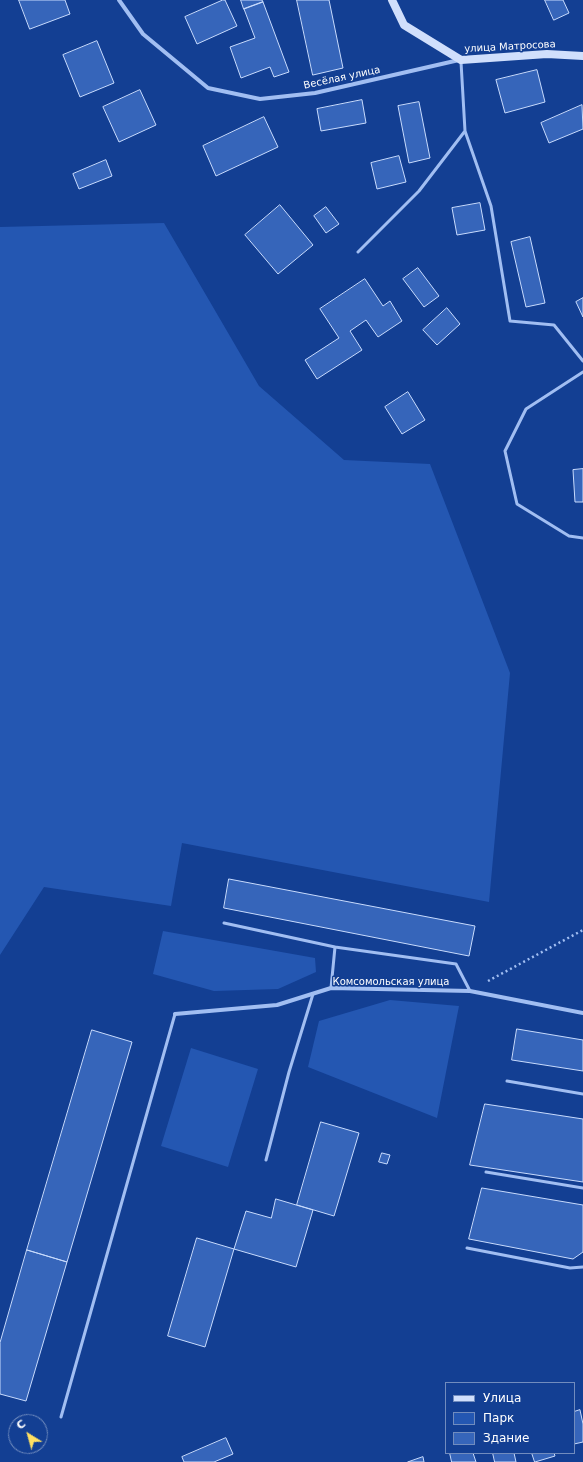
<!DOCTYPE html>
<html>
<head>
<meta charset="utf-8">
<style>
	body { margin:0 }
	#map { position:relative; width:583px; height:1462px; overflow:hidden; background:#133f93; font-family:"DejaVu Sans",sans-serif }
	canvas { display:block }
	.legend { position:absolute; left:445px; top:1382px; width:130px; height:72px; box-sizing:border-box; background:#133f93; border:1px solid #718cbe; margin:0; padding:5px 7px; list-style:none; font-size:12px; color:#fff }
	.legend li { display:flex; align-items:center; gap:8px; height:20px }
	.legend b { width:20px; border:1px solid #718cbe }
	.north { position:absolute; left:8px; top:1414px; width:40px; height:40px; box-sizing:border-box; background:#133f93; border:1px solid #718cbe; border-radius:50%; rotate:323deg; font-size:11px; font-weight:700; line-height:16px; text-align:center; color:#fff }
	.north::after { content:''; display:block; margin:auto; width:14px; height:18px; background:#ffe062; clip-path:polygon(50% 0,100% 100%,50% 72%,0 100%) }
</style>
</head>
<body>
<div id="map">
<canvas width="583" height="1462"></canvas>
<ul class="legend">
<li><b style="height:5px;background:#d0dffc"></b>Улица</li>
<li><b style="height:11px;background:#2457b2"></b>Парк</li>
<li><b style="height:11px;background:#3665ba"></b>Здание</li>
</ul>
<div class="north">С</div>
</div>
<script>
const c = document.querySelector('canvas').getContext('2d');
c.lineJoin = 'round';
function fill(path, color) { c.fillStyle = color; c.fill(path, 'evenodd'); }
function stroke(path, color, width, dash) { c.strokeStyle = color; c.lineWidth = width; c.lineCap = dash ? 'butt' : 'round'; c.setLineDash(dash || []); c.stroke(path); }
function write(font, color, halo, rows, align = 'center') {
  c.font = font + ' "DejaVu Sans",sans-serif'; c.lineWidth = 3; c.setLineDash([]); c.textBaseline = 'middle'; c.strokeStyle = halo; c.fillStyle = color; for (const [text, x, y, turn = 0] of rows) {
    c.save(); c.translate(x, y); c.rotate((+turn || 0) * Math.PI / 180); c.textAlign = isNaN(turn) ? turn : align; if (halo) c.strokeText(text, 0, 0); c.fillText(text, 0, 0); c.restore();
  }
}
fill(new Path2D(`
	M164 223 259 386 344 460 430 464 510 673 489 902 182 843 171 906 44 887 0 955V227Z
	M163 931 315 958 316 972 278 989 214 991 153 974Z
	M390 1000 459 1006 437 1118 308 1067 319 1021Z
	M191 1048 258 1069 228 1167 161 1146Z`), '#2457b2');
const building = new Path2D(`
	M19 0H65L70 14 30 29Z
	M223 0H225L237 26 197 44 185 17Z
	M241 0H262L263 2 244 9Z
	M297 0H329L343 68 313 75Z
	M545 0H563L569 13 554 20Z
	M263 2 289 72 274 77 270 67 241 78 230 47 255 38 244 9Z
	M97 41 114 83 80 97 63 55Z
	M537 70 545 102 505 113 496 80Z
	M140 90 156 125 119 142 103 107Z
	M362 100 366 123 321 131 317 109Z
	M419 102 430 158 409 163 398 106Z
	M582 105 583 129 549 143 541 123Z
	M264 117 278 147 216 176 203 146Z
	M399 156 406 182 377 189 371 163Z
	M106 160 112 176 79 189 73 174Z
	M480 203 485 230 457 235 452 208Z
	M280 205 313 245 278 274 245 235Z
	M326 207 339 224 326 233 314 216Z
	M530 237 545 303 526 307 511 242Z
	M418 268 439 296 424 307 403 279Z
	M365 279 383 306 390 301 402 321 378 337 366 320 350 331 362 350 317 379 305 360 339 338 320 309Z
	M583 298V317L576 302Z
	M447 308 460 324 437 345 423 330Z
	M408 392 425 420 402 434 385 407Z
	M583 469V502H575L573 470Z
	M229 879 475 926 469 956 224 908Z
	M517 1029 583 1040V1071L512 1060Z
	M92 1030 132 1042 67 1262 27 1250Z
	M485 1104 583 1119V1182L470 1165Z
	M321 1122 359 1133 334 1216 297 1205Z
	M382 1153 390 1155 387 1164 379 1162Z
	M482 1188 583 1205V1252L573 1259 469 1239Z
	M276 1199 313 1210 296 1267 234 1249 246 1211 271 1218Z
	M197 1238 234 1249 205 1347 168 1336Z
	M27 1250 67 1262 26 1401 0 1394V1343Z
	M580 1410 583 1424V1442L574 1444V1412Z
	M226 1438 233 1454 214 1462H184L182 1457Z
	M450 1453H473L476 1462H452Z
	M493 1453H514L516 1462H495Z
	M532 1453H554L555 1456 535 1462Z
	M423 1457 424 1462H408Z`);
fill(building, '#3665ba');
stroke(building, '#c8dbfd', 1);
stroke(new Path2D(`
	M488 981 583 930`), '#a1bef2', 2.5, [2, 3]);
stroke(new Path2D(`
	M465 131 491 206 510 321 554 325 583 361
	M358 252 419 191 465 131 461 62
	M583 372 526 409 505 451 517 504 569 536 583 538
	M224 923 335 947 331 988
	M335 947 456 964 470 991
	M507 1081 583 1094
	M266 1160 289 1072 313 994
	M486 1172 583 1188
	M467 1248 570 1268 583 1267
	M61 1417 175 1014`), '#a1bef2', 3);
stroke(new Path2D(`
	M119 0 143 34 208 88 260 99 315 93 459 60
	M175 1014 277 1005 331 988 470 991 583 1013`), '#a1bef2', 4);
stroke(new Path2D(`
	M392 0 404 25 461 60 547 54 583 56`), '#d0dffc', 8);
write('10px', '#fff', '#133f93', [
	["улица Матросова",510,47,-3],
	["Весёлая улица",342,78,-12],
	["Комсомольская улица",391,982]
]);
</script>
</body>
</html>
